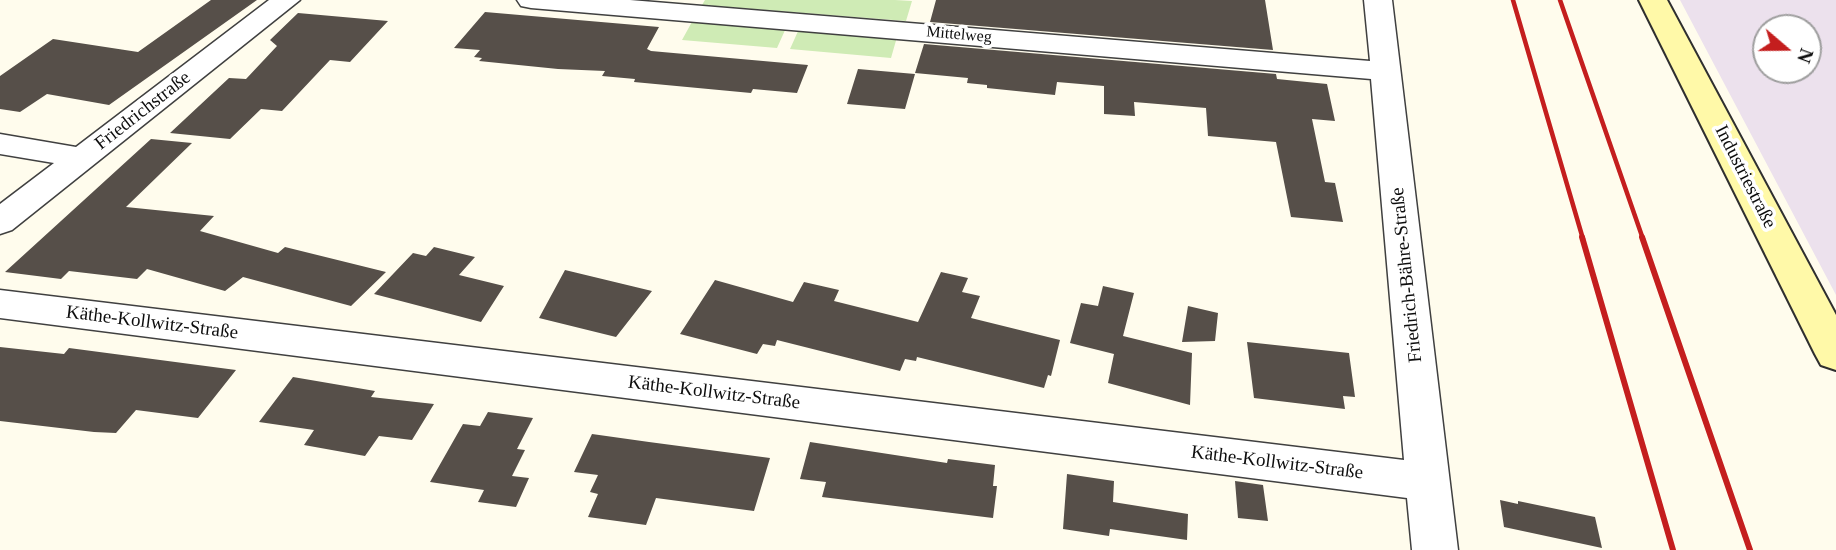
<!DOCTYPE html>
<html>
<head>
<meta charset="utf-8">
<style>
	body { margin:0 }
	#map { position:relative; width:1836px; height:550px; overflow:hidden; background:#fffced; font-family:Georgia,serif }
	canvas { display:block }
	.north { position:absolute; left:1752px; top:14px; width:70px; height:70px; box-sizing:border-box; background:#fff; border:2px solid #9e9e9e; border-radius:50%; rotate:110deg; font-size:19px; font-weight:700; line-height:28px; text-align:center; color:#0d0d0d }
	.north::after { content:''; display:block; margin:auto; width:24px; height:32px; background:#c41e1e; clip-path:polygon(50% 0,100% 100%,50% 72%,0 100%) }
</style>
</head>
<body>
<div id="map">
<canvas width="1836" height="550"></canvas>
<div class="north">N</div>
</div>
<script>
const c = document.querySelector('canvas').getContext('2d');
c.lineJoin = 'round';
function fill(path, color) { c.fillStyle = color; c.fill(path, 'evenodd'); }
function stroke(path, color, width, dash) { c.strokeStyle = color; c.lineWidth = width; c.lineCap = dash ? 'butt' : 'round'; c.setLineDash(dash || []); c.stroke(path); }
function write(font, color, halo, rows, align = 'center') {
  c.font = font + ' Georgia,serif'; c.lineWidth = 7; c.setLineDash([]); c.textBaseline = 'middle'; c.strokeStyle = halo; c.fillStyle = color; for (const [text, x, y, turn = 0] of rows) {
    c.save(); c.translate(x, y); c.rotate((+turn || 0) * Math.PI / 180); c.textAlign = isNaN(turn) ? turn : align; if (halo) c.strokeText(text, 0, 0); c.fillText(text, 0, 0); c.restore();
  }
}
fill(new Path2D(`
	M1680 0H1836V295ZM1766 28H1808V70H1766Z`), '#ece1ed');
fill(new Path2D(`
	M705 0H895L912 1 906 21 702 5Z
	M693 20 786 28 777 48 682 40Z
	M799 29 897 37 891 58 790 49Z`), '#cfebb5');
fill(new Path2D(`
	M211 0H257L109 105 47 94 20 112 0 109V76L53 39 138 52Z
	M936 0H1265L1273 50 930 22Z
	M485 12 659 27 647 49 651 51 808 65 797 93 753 89 751 93 634 82 635 79 602 76 605 71 558 69 479 61 482 58 474 57 480 50 454 48Z
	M298 13 388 21 350 62 330 60 282 111 261 109 230 139 170 133 229 78 246 79 277 46 270 40Z
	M924 44 1276 74 1277 79 1327 84 1335 121 1312 119 1325 182 1335 183 1343 222 1291 217 1276 142 1208 136 1206 108 1134 102 1135 116 1104 114V86L1057 82 1055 95 987 88V85L967 83 968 78 915 73Z
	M858 69 915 74 905 109 847 104Z
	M151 139 192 143 126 207 214 216 200 231 278 253 285 247 386 272 351 306 243 277 225 291 147 269 137 279 69 271 61 279 5 272Z
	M434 247 475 257 459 275 504 286 481 322 374 294 413 253 426 256Z
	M565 270 652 291 616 337 539 318Z
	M941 272 968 278 962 292 980 296 971 318 1060 340 1051 376 1048 375 1044 388 917 357 916 361 905 359 900 371 777 340 775 346 763 344 757 354 680 334 715 280 793 302 804 282 839 290 834 301 918 322Z
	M1103 286 1134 293 1123 336 1192 353 1190 405 1108 383 1114 354 1070 343 1081 303 1098 306Z
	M1188 306 1218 313 1215 341 1182 342Z
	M1247 342 1349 353 1355 397 1343 396 1345 409 1254 398Z
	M0 347 64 354 69 348 236 370 198 418 136 410 116 433 94 432 0 421Z
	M293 377 375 391 371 397 434 404 412 440 379 436 365 456 304 445 314 430 259 422Z
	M488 412 533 418 517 449 525 450 512 476 529 478 516 507 478 502 484 490 430 482 463 424 480 426Z
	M592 434 649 442 770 458 754 511 656 498 646 525 588 517 598 494 590 492 598 475 574 472Z
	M810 442 947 463 948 459 995 465 993 486H997L993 518 822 497 826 482 800 479Z
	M1067 474 1114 481 1113 502 1188 514 1187 540 1110 529 1109 536 1063 529Z
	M1235 481 1263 485 1268 521 1238 518Z
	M1500 500 1518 504V501L1595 517 1602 548 1504 527Z`), '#564f49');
const street = new Path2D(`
	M269 0H300L12 230 0 234V204L54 163 0 154V134L76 147Z
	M517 0H630L1370 61 1364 0H1392L1458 550H1412L1407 498 0 318V290L1404 460 1371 79 531 8 521 6Z`);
const secondary = new Path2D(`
	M1639 0H1667L1836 315V370L1821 365 1815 354Z`);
stroke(street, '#404040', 3);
stroke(secondary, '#2f2f2f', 4);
fill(street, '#fff');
fill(secondary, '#fff9a8');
stroke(new Path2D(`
	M1513 0 1583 239
	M1560 0 1643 239`), '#c41e1e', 4.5);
stroke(new Path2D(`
	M1582 237 1673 550
	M1642 237 1750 550`), '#c41e1e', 6);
write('16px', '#0d0d0d', '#fff', [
	["Mittelweg",959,35,5]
]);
write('19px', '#0d0d0d', '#fff', [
	["Friedrichstraße",143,111,-38],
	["Industriestraße",1745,177,63],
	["Friedrich-Bähre-Straße",1407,275,-96],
	["Käthe-Kollwitz-Straße",152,323,7],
	["Käthe-Kollwitz-Straße",714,393,7],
	["Käthe-Kollwitz-Straße",1277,463,7]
]);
</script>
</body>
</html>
